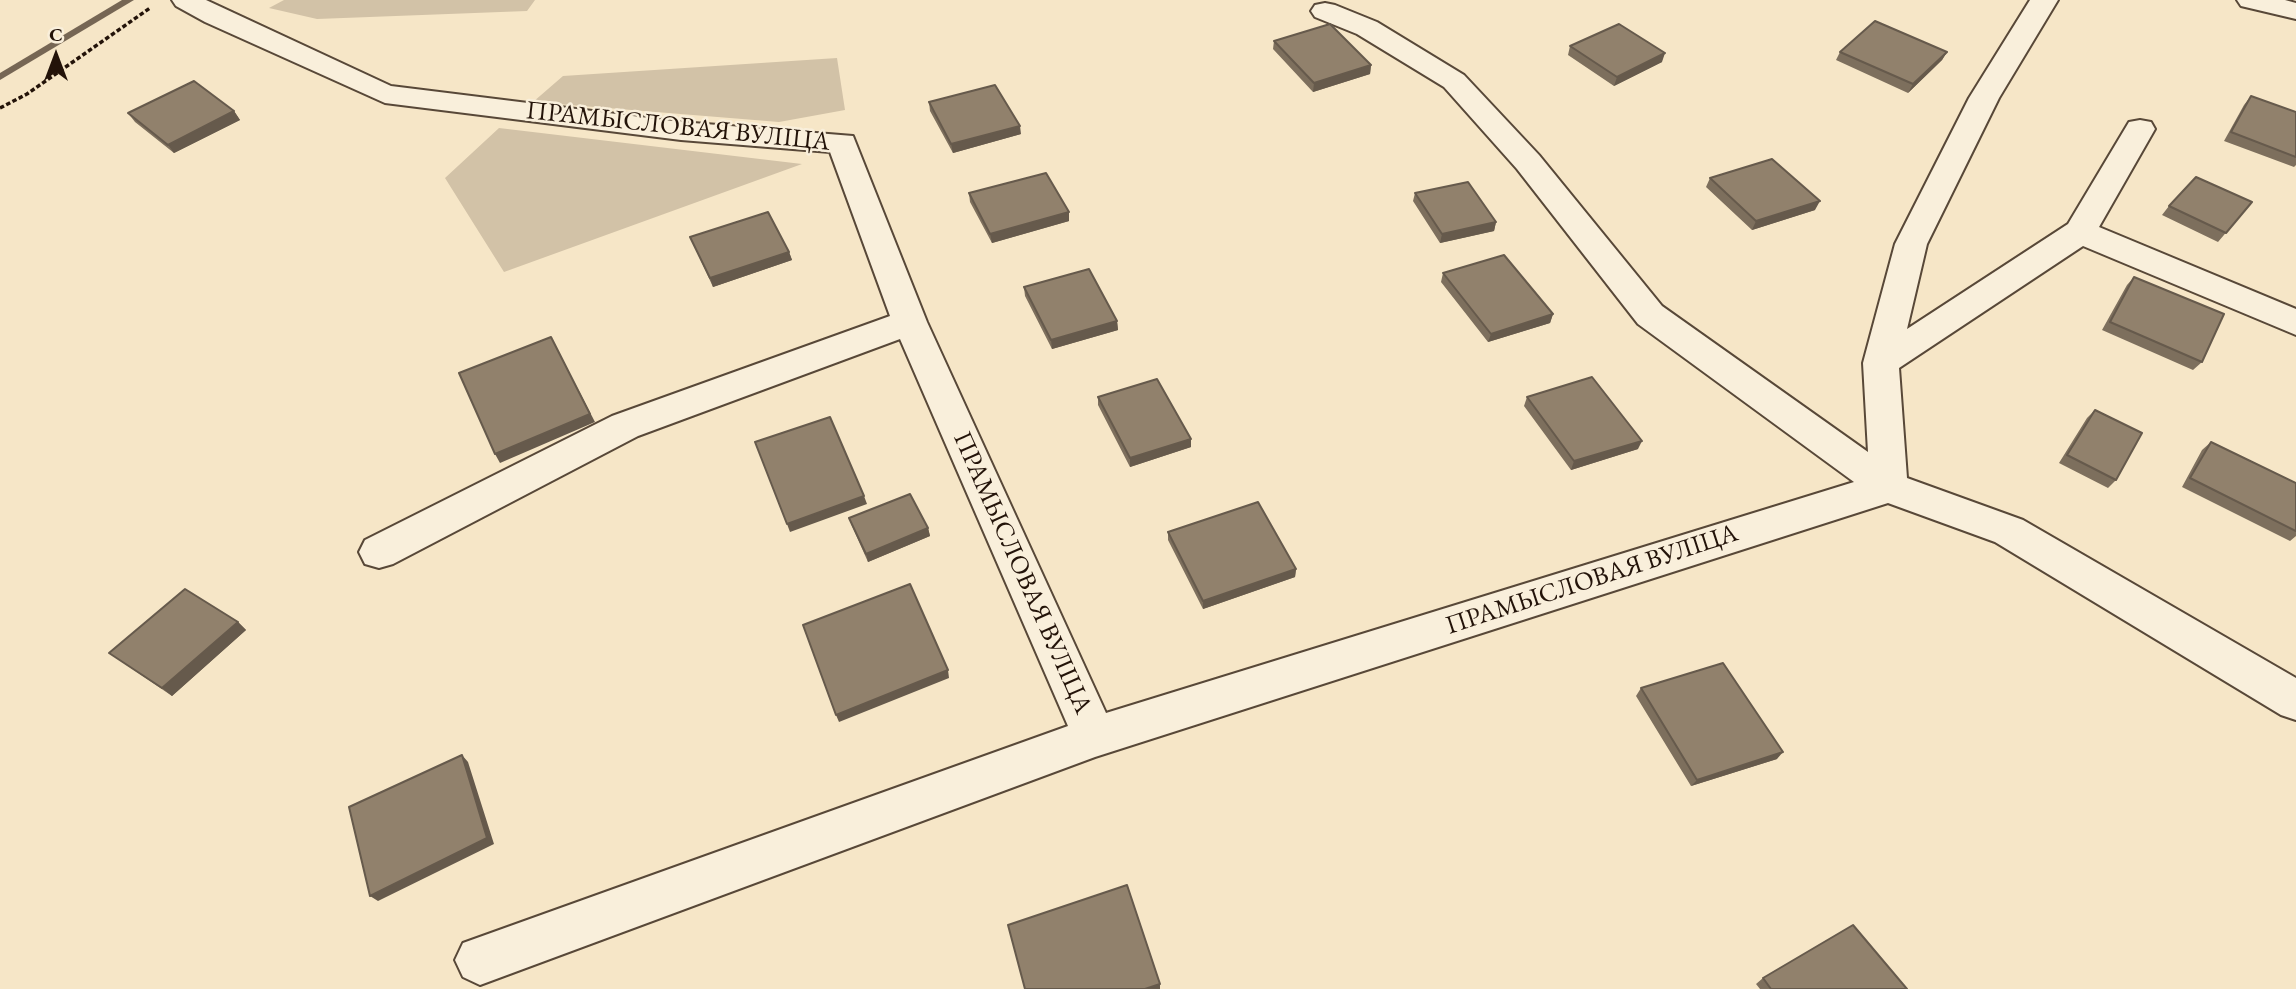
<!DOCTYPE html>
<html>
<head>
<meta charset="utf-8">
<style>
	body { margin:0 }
	#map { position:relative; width:2296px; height:989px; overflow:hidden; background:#f6e6c7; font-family:"EB Garamond",serif }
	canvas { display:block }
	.north { position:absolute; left:21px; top:21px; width:70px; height:70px; -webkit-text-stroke:5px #f9efdb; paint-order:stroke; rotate:0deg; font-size:19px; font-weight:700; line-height:28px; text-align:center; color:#231309 }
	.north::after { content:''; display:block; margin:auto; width:24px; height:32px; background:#231309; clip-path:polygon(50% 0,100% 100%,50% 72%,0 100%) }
</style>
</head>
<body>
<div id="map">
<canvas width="2296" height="989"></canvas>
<div class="north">С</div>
</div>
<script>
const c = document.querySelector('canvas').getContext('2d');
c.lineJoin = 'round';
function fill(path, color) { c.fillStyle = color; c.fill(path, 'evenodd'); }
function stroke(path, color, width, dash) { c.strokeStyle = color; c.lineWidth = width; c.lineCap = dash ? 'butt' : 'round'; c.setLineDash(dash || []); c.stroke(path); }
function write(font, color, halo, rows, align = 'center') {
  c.font = font + ' "EB Garamond",serif'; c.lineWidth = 5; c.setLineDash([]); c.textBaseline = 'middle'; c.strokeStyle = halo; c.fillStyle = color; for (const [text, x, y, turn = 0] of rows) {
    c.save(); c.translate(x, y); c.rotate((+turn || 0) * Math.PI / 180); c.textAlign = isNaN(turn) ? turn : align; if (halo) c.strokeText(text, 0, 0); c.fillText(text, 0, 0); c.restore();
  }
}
fill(new Path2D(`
	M284 0H535L527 11 317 19 269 8Z
	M837 58 845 110 779 122 533 102 563 76Z
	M499 128 802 164 504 272 445 178Z`), '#d2c2a7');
fill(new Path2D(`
	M122 0H134L0 80V73Z`), '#766654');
const minor = new Path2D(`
	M172 0H206L391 86 681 122 853 136 927 322 1106 713 1854 482 1638 324 1517 169 1444 87 1357 34 1315 17 1311 11 1315 5 1325 3 1335 5 1377 22 1464 75 1539 155 1662 306 1868 452 1863 363 1895 244 1969 98 2030 0H2058L1999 98 1927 244 1907 329 2068 224 2129 122 2140 120 2151 122 2155 129 2099 227 2296 309V335L2083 246 1899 368 1907 478 2023 520 2296 678V720L2281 715 1995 542 1888 503 1095 757 480 985 463 977 455 960 463 943 1068 726 900 339 638 436 393 564 379 568 365 564 359 552 365 540 612 416 890 316 830 152 681 140 385 103 205 22 176 6Z
	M2237 0H2285L2296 3V19L2241 6Z`);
stroke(minor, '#584838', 4);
stroke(new Path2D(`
	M0 108 27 94 150 8`), '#231309', 3.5, [4.5, 2.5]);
fill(minor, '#f9efdb');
fill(new Path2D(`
	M1274 41 1371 65 1370 74 1313 92 1273 49Z
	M1570 46 1662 62 1614 86 1568 55Z
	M1840 52H1947L1942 60 1908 93 1836 60Z
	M2251 96 2296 112V165L2294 167 2224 141 2244 105Z
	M929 102 1021 134 953 153 930 111Z
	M234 111 240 120 174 153 135 122 128 113Z
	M1710 178 1815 210 1752 230 1706 187Z
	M969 193 1069 221 992 243 970 202Z
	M1415 193 1496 222 1494 231 1440 243 1413 201Z
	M2252 202 2218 242 2162 215 2169 206Z
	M690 237 789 252 792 260 713 287Z
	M1443 273 1553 314 1550 323 1488 342 1441 282Z
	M2134 277 2202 362 2193 370 2102 330 2127 285Z
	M1024 287 1117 321 1118 330 1052 349 1025 296Z
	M1098 397 1191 447 1130 467 1098 405Z
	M1527 397 1638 449 1571 470 1524 406Z
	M2095 410 2116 480 2108 488 2059 463 2087 418Z
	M2211 442 2296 483V536L2290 541 2182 487 2202 450Z
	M849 518 928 528 930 536 868 562 852 526Z
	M1168 532 1296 569 1295 577 1203 609 1168 540Z
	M238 622 246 630 172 696 109 653Z
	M1641 688 1777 759 1691 786 1636 696Z
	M1763 978 1907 989H1760L1756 984Z`), '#7d6f5d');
fill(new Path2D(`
	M1947 52 1942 60 1908 93 1913 84Z
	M1665 53 1662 62 1614 86 1617 77Z
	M1371 65 1370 74 1313 92 1314 83Z
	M234 111 240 120 174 153 168 145Z
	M1020 126 1021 134 953 153 951 144Z
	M1820 201 1815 210 1752 230 1756 221Z
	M1069 212V221L992 243 990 234Z
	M1496 222 1494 231 1440 243 1442 234Z
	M789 252 792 260 713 287 710 278Z
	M1553 314 1550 323 1488 342 1491 334Z
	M1117 321 1118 330 1052 349 1051 340Z
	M551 337 595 422 500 463 495 454Z
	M1191 439V447L1130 467V458Z
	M1642 441 1638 449 1571 470 1574 461Z
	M864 496 867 504 790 532 787 524Z
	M928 528 930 536 868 562 866 554Z
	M1296 569 1295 577 1203 609V601Z
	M238 622 246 630 172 696 162 688Z
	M948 670 949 678 839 722 836 715Z
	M1783 752 1777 759 1691 786 1697 780Z
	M462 755 468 762 494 844 378 901 370 896Z
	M1160 984V989H1145Z`), '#665a4c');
const building = new Path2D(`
	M1875 21 1947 52 1913 84 1840 52Z
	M1330 24 1371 65 1314 83 1274 41Z
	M1619 24 1665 53 1617 77 1570 46Z
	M194 81 234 111 168 145 128 113Z
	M995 85 1020 126 951 144 929 102Z
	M2251 96 2296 112V157L2231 132Z
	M1772 159 1820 201 1756 221 1710 178Z
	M1046 173 1069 212 990 234 969 193Z
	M2196 177 2252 202 2226 233 2169 206Z
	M1468 182 1496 222 1442 234 1415 193Z
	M768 212 789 252 710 278 690 237Z
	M1504 255 1553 314 1491 334 1443 273Z
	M1089 269 1117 321 1051 340 1024 287Z
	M2134 277 2224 314 2202 362 2110 322Z
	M551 337 590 414 495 454 459 373Z
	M1592 377 1642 441 1574 461 1527 397Z
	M1157 379 1191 439 1130 458 1098 397Z
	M2095 410 2142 433 2116 480 2067 455Z
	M830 417 864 496 787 524 755 442Z
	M2211 442 2296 483V531L2190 478Z
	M910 494 928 528 866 554 849 518Z
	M1258 502 1296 569 1203 601 1168 532Z
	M910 584 948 670 836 715 803 625Z
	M185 589 238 622 162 688 109 653Z
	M1723 663 1783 752 1697 780 1641 688Z
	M462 755 487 838 370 896 349 807Z
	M1127 885 1160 984 1145 989H1025L1008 925Z
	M1853 925 1907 989H1771L1763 978Z`);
fill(building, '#91816c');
stroke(building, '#665a4c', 2);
write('26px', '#231309', '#f9efdb', [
	["ПРАМЫСЛОВАЯ ВУЛІЦА",678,127,6],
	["ПРАМЫСЛОВАЯ ВУЛІЦА",1022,573,66],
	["ПРАМЫСЛОВАЯ ВУЛІЦА",1592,580,-18]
]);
</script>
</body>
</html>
